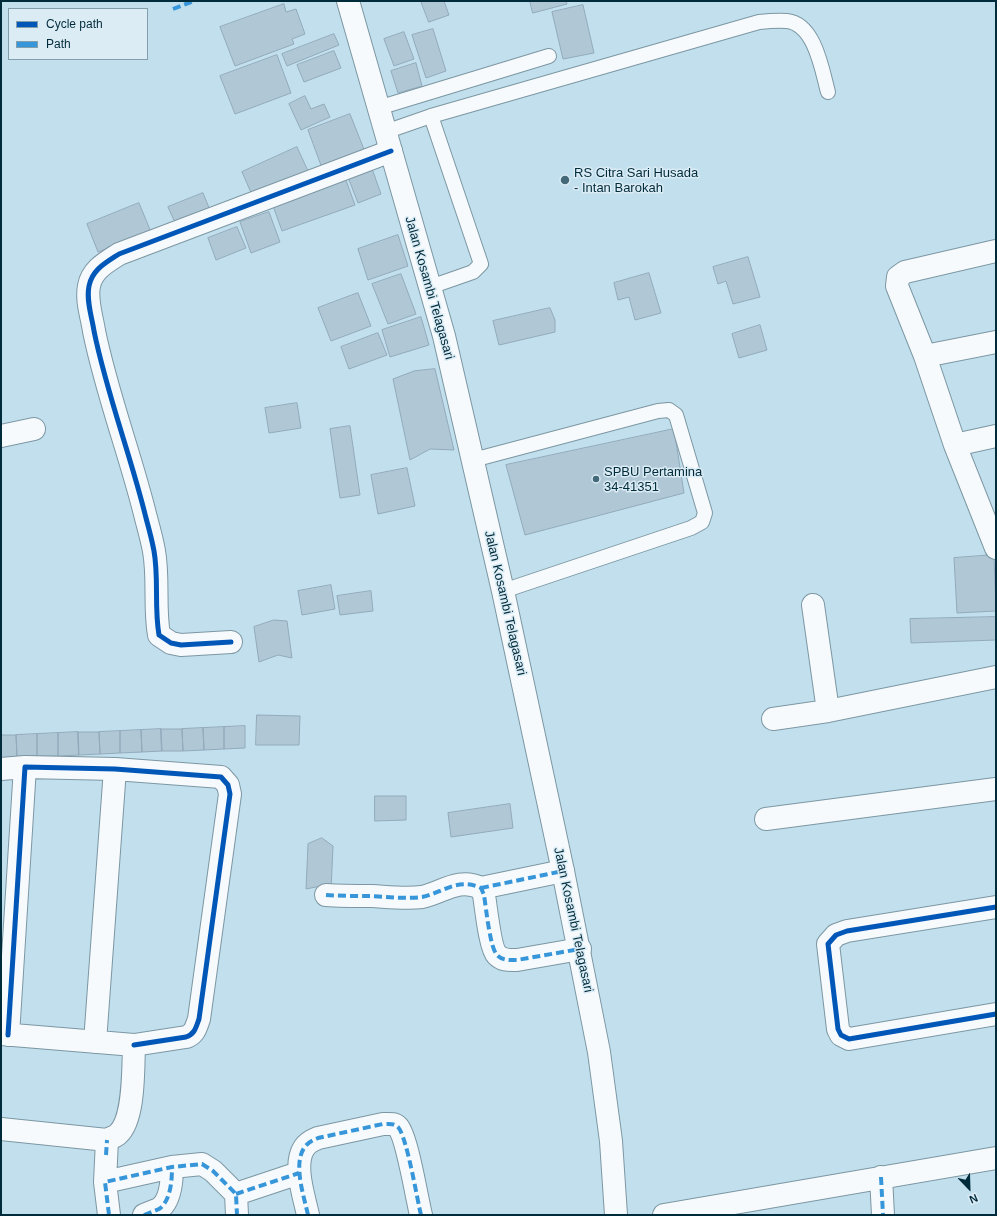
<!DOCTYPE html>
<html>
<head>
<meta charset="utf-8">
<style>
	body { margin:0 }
	#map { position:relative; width:997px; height:1216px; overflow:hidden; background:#c2dfed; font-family:Arial,sans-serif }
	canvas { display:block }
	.frame { position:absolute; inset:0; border:2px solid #002b3b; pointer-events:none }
	.legend { position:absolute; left:8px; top:8px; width:140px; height:52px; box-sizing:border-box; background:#dbecf5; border:1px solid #839fab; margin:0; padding:5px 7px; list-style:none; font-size:12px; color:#002b3b }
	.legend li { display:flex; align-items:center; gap:8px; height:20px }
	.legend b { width:20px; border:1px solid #839fab }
	.north { position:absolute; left:949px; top:1168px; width:40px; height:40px; -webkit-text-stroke:3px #dbecf5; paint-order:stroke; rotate:157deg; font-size:11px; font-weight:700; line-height:16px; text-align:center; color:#002b3b }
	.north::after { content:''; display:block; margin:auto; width:14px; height:18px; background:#002b3b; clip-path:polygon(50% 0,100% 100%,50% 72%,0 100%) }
</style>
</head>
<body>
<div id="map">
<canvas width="997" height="1216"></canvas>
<div class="frame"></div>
<ul class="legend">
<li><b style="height:5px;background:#0057b8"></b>Cycle path</li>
<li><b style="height:5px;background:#3696d9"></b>Path</li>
</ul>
<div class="north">N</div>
</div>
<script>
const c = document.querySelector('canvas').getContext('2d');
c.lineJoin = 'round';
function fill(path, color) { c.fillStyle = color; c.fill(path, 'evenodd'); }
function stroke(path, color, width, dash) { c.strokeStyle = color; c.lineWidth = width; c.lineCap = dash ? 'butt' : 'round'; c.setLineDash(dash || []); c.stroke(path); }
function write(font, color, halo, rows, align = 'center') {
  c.font = font + ' Arial,sans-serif'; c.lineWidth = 3; c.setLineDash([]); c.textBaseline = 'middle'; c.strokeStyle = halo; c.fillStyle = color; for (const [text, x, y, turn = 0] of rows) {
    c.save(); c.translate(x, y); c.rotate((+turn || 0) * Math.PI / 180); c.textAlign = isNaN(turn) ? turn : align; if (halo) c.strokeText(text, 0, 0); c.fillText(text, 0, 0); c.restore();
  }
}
const building = new Path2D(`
	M421 1H444L449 15 429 22Z
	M530 1H566L567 4 533 13Z
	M284 4 286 12 296 9 305 34 292 39 294 44 235 66 220 27Z
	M583 5 594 53 563 59 552 12Z
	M433 29 446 71 426 78 412 35Z
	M404 32 414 59 394 66 384 39Z
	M334 34 339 45 287 66 282 54Z
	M334 51 341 68 304 82 297 65Z
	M277 55 291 93 235 114 220 76Z
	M416 63 422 86 398 93 391 71Z
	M305 96 311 109 324 104 330 117 301 130 289 104Z
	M350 114 365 152 322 168 308 130Z
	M297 147 308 171 253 197 242 172Z
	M370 163 381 194 358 203 346 172Z
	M344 175 355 205 282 231 271 200Z
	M203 193 212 215 178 229 168 207Z
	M139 203 151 232 98 252 87 224Z
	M269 212 280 242 251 253 240 222Z
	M237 227 246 248 216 260 208 238Z
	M398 235 408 266 368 280 358 249Z
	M748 257 760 297 733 304 726 281 718 284 713 267Z
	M649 273 661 313 635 320 629 297 618 300 614 283Z
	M401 274 416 314 388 324 372 284Z
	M358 293 371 326 331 341 318 308Z
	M550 308 555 320V332L499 345 493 321Z
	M421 317 429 345 390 357 382 330Z
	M760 325 767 350 739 358 732 334Z
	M378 333 387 355 349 369 341 347Z
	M435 369 454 450 430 449 410 460 393 379 414 371Z
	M297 403 301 428 269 433 265 408Z
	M350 426 360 495 340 498 330 429Z
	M674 429 684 493 525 535 506 465Z
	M407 468 415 506 378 514 371 475Z
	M994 555 996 611 957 613 954 558Z
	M331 585 335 609 302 615 298 591Z
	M371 591 373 611 340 615 337 596Z
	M996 617V640L911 643 910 619Z
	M274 620 287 621 292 658 278 655 259 662 254 627Z
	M257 715 300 716 299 745H256Z
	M245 726V748L224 749V727Z
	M224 727V749L204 750 203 728Z
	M203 728 204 750 183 751 182 729Z
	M161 729 162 751 142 752 141 730Z
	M161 729H182L183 751H162Z
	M141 730 142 752 120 753V731Z
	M120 731V753L100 754 99 732Z
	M78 732 79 755 58 756V733Z
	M78 732H99L100 754 79 755Z
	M58 733V756H37V734Z
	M37 734V756L17 757 16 735Z
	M1 735H16L17 757 1 758Z
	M375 796H406V820L375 821Z
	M510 804 513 828 451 837 448 813Z
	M322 838 333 846 331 891 321 886 306 889 308 844Z`);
fill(building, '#b0c7d6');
stroke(building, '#92aabb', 1);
const lane = new Path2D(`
	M378 108 549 56
	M385 132 431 116 759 22C768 21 778 20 787 21 815 24 822 70 828 92
	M430 287 473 272 481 264 431 116
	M473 460 658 411 669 410 676 415 705 513 702 522 691 528 503 591`);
const street = new Path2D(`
	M996 251 905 272 898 277 897 286 925 356 955 445 996 548
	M925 356 996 342
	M1 436 34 429
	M955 445 996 436
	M813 605 828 711
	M231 642 181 645 171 643 159 635C154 607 159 579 154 551 152 540 149 529 146 518 131 456 107 395 94 331 92 317 86 301 89 286 92 270 105 263 119 254L391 151
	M773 719 828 711 996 677
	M1 769 25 767
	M766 819 996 789
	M481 888 563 871
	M326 895C341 896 357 896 372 896 389 897 406 899 422 897 442 893 458 877 481 888L484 895C486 907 490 948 497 955 503 961 510 960 517 960L580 949
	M996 907 847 931 836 935 828 944 838 1029 841 1035 849 1039 996 1014
	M1 1034 134 1045C133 1066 135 1119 118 1134 115 1137 110 1138 107 1140L1 1129
	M8 1035 25 767 115 769 221 777 228 785 230 794 199 1019C196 1027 195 1034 186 1037L134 1045
	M95 1042 115 769
	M107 1140 105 1182 109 1215
	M881 1177 883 1215
	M105 1182 172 1167 202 1164 213 1171 236 1194 237 1215
	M236 1194 299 1173
	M144 1215C149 1213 154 1211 159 1209 171 1201 172 1179 172 1167
	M308 1215C304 1196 293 1165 304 1148 307 1143 313 1140 318 1138L383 1124C389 1124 394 1123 398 1127 407 1137 417 1199 421 1215
	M664 1215 996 1158`);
const secondary = new Path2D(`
	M348 1 444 336 503 591 563 871 599 1052 611 1141 616 1215`);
stroke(lane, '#7c97a3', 16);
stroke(street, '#7c97a3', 24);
stroke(secondary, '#7c97a3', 24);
stroke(lane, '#f6fafc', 14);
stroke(street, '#f6fafc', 22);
stroke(secondary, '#f6fafc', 22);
stroke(new Path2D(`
	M173 9 194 1
	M481 888 563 871
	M326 895C341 896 357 896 372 896 389 897 406 899 422 897 442 893 458 877 481 888L484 895C486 907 490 948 497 955 503 961 510 960 517 960L580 949
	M106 1155 107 1140
	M881 1177 883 1215
	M236 1194 299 1173
	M109 1215 105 1182 172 1167 202 1164 213 1171 236 1194 237 1215
	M144 1215C149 1213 154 1211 159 1209 171 1201 172 1179 172 1167
	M308 1215C304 1196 293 1165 304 1148 307 1143 313 1140 318 1138L383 1124C389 1124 394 1123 398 1127 407 1137 417 1199 421 1215`), '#3696d9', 4, [8, 4]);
stroke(new Path2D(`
	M231 642 181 645 171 643 159 635C154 607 159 579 154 551 152 540 149 529 146 518 131 456 107 395 94 331 92 317 86 301 89 286 92 270 105 263 119 254L391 151
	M996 907 847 931 836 935 828 944 838 1029 841 1035 849 1039 996 1014
	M8 1035 25 767 115 769 221 777 228 785 230 794 199 1019C196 1027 195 1034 186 1037L134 1045`), '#0057b8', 5);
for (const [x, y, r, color] of [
	[565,180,5,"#446a79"],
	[596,479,4,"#446a79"]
]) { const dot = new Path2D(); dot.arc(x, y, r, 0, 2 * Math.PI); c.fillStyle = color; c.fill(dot); stroke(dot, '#dbecf5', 1.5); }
write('13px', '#002b3b', '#dbecf5', [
	["RS Citra Sari Husada",574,173],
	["- Intan Barokah",574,188],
	["SPBU Pertamina",604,472],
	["34-41351",604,487]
], 'left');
write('13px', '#002b3b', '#dbecf5', [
	["Jalan Kosambi Telagasari",429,288,74],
	["Jalan Kosambi Telagasari",505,603,77],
	["Jalan Kosambi Telagasari",573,920,78]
]);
</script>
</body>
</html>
